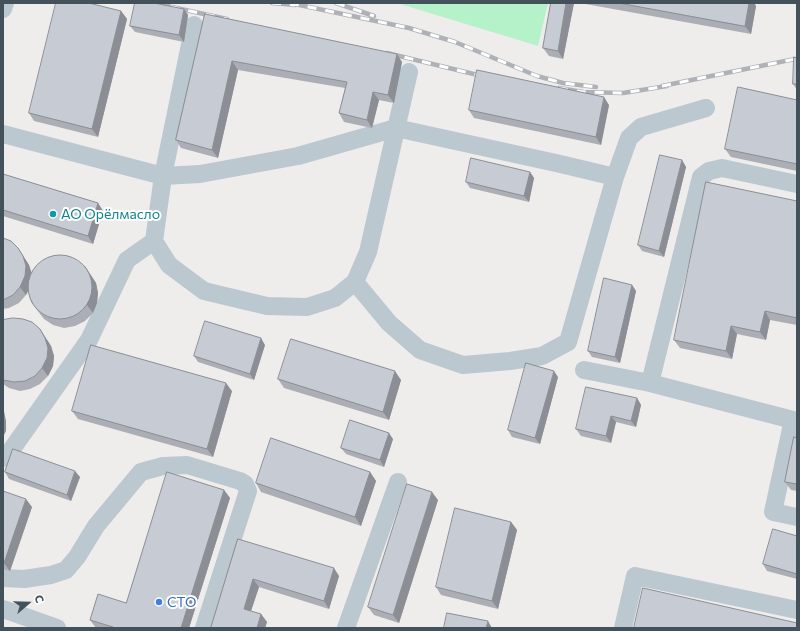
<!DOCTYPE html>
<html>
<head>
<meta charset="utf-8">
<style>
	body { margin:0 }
	#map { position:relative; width:800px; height:631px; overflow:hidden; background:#efecec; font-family:Commissioner,sans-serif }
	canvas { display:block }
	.frame { position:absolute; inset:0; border:4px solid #43515b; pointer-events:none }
	.north { position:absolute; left:8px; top:583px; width:40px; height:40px; -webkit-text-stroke:3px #fff; paint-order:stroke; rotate:70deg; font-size:11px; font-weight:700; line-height:16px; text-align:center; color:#43515b }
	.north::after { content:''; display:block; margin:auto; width:14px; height:18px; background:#43515b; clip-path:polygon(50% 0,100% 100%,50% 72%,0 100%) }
</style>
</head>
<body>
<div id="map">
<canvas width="800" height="631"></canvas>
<div class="frame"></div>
<div class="north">С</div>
</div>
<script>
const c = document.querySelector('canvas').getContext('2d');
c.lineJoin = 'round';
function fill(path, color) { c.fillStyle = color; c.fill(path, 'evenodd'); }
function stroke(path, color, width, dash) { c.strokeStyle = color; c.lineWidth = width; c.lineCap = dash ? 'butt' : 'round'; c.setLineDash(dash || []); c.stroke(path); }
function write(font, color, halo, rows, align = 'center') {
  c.font = font + ' Commissioner,sans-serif'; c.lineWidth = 4; c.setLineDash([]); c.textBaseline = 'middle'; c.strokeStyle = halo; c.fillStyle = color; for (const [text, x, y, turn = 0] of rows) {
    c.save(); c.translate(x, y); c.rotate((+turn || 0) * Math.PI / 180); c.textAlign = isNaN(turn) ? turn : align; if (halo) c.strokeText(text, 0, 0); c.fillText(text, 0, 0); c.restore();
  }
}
fill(new Path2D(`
	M397 3H548L538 46Z`), '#b5f2c9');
stroke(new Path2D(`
	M3 9 5 3
	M194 25 163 176 154 241 169 265 204 291 267 306 307 307 335 298 355 282 368 252 409 72
	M3 134 163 176 200 174 298 156 396 128 556 163 615 177 629 138 641 127 706 108
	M355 282 389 323 420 350 463 365 510 361 542 356 568 342 615 177
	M584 370 650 383 793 420
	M650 383 701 177 709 171 722 168 797 184
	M797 421 793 420 773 512 797 517
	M3 458 7 456 89 340 127 260 154 241
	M3 578 24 579 51 575 66 570 77 557 96 526 141 472 163 466 187 465 240 481 245 484 248 491 204 628
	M3 609 57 628
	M346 628 398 482
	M623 628 635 576 797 610`), '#bbc8d0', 18);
const rail = new Path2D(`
	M153 3 227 19
	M272 3 295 5
	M290 3 409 28 455 42 537 76 563 83 596 87
	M336 3 374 16
	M387 53 486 77
	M662 86 790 60 797 59
	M559 88 583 92 623 93 667 86`);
stroke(rail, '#aeb2b7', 4.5);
stroke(rail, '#fff', 3, [9]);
fill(new Path2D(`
	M551 3H574L563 59 549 56 543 48Z
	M580 3H754L756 6 751 34Z
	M184 9 188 15 184 42 135 32 130 26Z
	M121 11 127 19 98 137 34 121 29 113Z
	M205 14 402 62 394 103 379 100 372 128 344 122 339 113 345 88 238 70 218 158 181 148 176 140Z
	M797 58V90L793 84Z
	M797 100V171L731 157 725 149Z
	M609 105 601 145 474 118 469 110Z
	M682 160 686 167 664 257 642 251 638 245Z
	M530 172 534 178 529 202 470 188 466 182Z
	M3 174 98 203 103 211 93 244 3 216Z
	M797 201V325L770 320 766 340 737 334 732 359 680 348 674 340Z
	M3 238 18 248 29 265 31 273 90 274 96 283 98 293 97 303 93 313 85 321 75 326 64 328 53 325 44 319 37 310 31 302 28 291 26 295 19 303 9 308 3 309Z
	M632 285 636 291 620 363 592 357 588 351Z
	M3 320 40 329 51 346 54 356 53 366 48 376 40 384 30 389 20 391 9 388 3 384Z
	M265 345 254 380 198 362 194 356Z
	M558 377 540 444 512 437 508 430Z
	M278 379 401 380 389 420 284 388Z
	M232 391 213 457 78 419 72 411Z
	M637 398 641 405 636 427 616 422 611 443 581 436 576 429Z
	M797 438V491L791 490 785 482Z
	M393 439 384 467 346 454 341 448Z
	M5 472 80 477 71 501 9 479Z
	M370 472 376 481 361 526 261 492 256 483Z
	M224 490 230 498 189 628H96L90 620 126 603Z
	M3 491 32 507 10 571 3 569Z
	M438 500 399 623 374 615 368 607Z
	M511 522 517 530 498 609 441 595 436 587Z
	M797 536V579L767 571 763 564Z
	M238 539 339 576 329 609 259 587 251 611 261 614 267 622 265 628H211Z`), '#abafb5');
fill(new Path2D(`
	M566 3H574L563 59 558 51Z
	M749 3H754L756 6 751 34 745 26Z
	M184 9 188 15 184 42 179 35Z
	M121 11 127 19 98 137 92 129Z
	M397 54 402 62 394 103 388 95Z
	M232 61 238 70 218 158 212 150Z
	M373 92 379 100 372 128 367 120Z
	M604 97 609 105 601 145 596 137Z
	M682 160 686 167 664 257 659 251Z
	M530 172 534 178 529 202 524 196Z
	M98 203 103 211 93 244 88 236Z
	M18 248 29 265 32 274 31 285 26 295 20 287Z
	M85 266 96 283 98 293 97 303 93 313 87 305Z
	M632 285 636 291 620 363 615 357Z
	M765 311 770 320 766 340 760 332Z
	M731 326 737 334 732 359 726 351Z
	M40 329 51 346 54 356 53 366 48 376 42 368Z
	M261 338 265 345 254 380 250 374Z
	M395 371 401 380 389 420 383 412Z
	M554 371 558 377 540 444 535 438Z
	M226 383 232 391 213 457 207 449Z
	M637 398 641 405 636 427 631 421Z
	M3 409 4 411 6 421V431L3 437Z
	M611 416 616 422 611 443 606 436Z
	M389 433 393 439 384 467 380 460Z
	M75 471 80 477 71 501 67 495Z
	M370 472 376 481 361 526 355 517Z
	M224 490 230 498 189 628H181Z
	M432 492 438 500 399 623 393 615Z
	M26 499 32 507 10 571 4 563Z
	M511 522 517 530 498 609 492 601Z
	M334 568 339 576 329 609 324 601Z
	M253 579 259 587 249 617 244 609Z
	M261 614 267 622 265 628H257Z
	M488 621 492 628H486Z`), '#8b8e94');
const building = new Path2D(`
	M56 3H89L121 11 92 129 29 113Z
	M135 3H154L184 9 179 35 130 26Z
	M551 3H566L558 51 543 48Z
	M619 3H749L745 26Z
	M205 14 397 54 388 95 373 92 367 120 339 113 347 82 232 61 212 150 176 140Z
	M794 57 797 58V84H793Z
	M477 70 604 97 596 137 469 110Z
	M738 87 797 100V164L725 149Z
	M660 155 682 160 659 251 638 245Z
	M471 158 530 172 524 196 466 182Z
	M3 174 98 203 88 236 3 210Z
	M706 182 797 201V318L765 311 760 332 731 326 726 351 674 340Z
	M3 238 11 241 18 248 23 256 26 266 25 276 20 287 13 295 3 300Z
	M28 287a32 32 0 1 1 64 0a32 32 0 1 1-64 0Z
	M604 278 632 285 615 357 588 351Z
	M13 318 23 319 32 322 40 329 45 338 48 348 47 358 42 368 35 376 25 381 14 382 3 380V320Z
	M205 321 261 338 250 374 194 356Z
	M291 339 395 371 383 412 278 379Z
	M91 345 226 383 207 449 72 411Z
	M526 363 554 371 535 438 508 430Z
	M586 387 637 398 631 421 611 416 606 436 576 429Z
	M350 420 389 433 380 460 341 448Z
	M794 437 797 438V484L785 482Z
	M271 438 370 472 355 517 256 483Z
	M13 449 75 471 67 495 5 472Z
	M167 472 224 490 181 628H116L90 620 98 594 126 603Z
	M407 484 432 492 393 615 368 607Z
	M3 491 26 499 4 563H3Z
	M455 508 511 522 492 601 436 587Z
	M773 529 797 536V574L763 564Z
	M238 539 334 568 324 601 253 579 244 609 261 614 257 628H211Z
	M643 588 797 623V628H634Z
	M447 613 488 621 486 628H444Z`);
fill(building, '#c7cbd3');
stroke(building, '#8b8e94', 1);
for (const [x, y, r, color] of [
	[53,214,4,"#0f9aa8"],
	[159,602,4,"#3f7fe0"]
]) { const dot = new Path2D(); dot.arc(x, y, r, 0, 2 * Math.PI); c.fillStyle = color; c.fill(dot); stroke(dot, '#fff', 1.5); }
write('14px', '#0d838f', '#fff', [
	["АО Орёлмасло",61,214]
], 'left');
write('14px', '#366cbe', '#fff', [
	["СТО",167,602]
], 'left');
</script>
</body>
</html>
